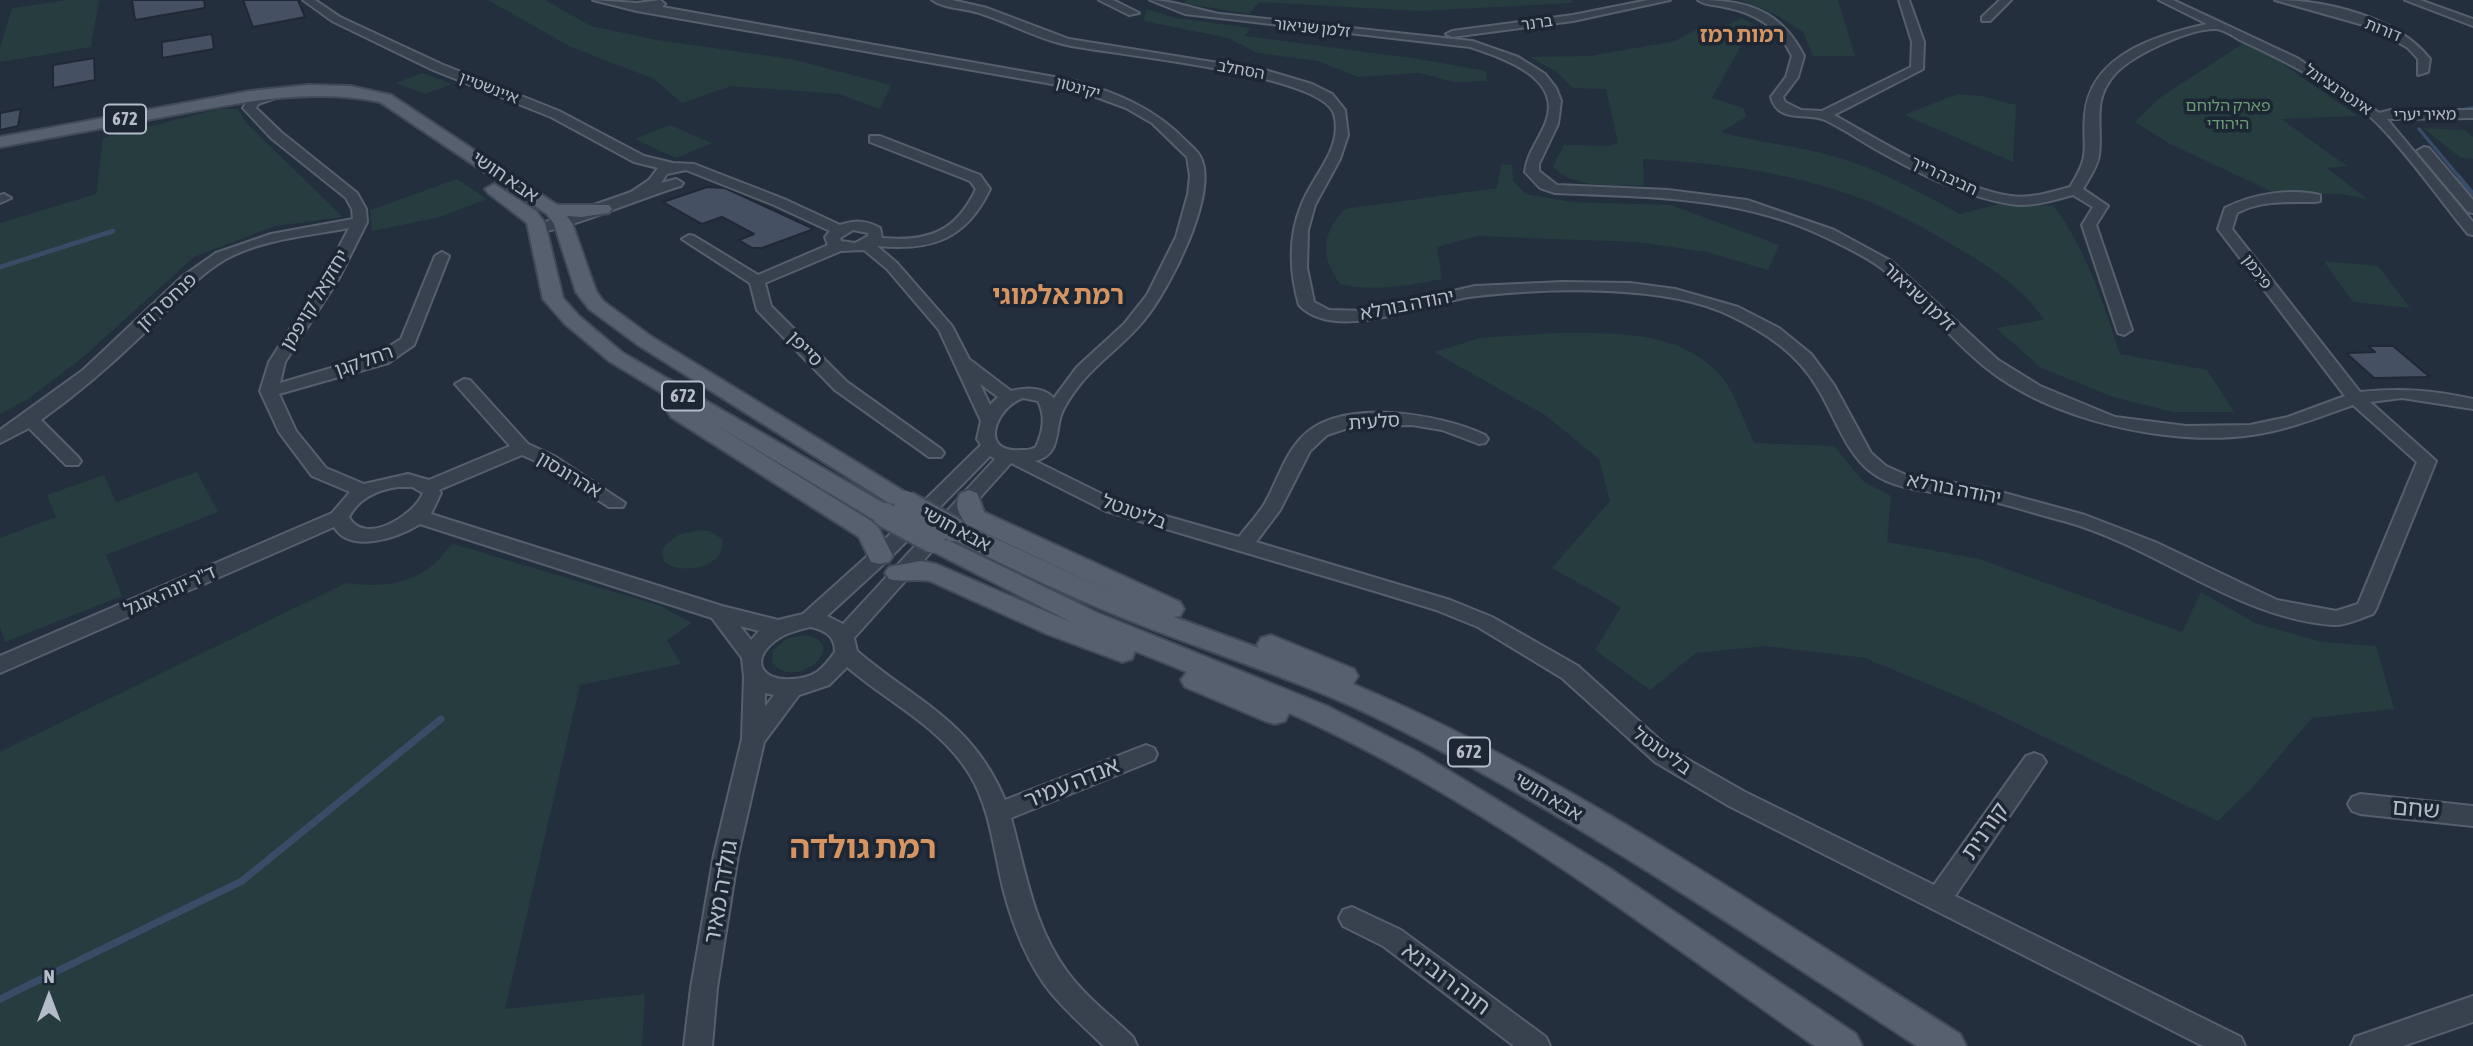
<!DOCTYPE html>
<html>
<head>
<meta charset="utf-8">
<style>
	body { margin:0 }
	#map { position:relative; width:2473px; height:1046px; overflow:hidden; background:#242f3e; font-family:"Asap Condensed",sans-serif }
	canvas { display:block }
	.north { position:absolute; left:14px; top:962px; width:70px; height:70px; -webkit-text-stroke:5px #1d2633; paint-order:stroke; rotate:0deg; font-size:19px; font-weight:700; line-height:28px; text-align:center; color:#b4bcc9 }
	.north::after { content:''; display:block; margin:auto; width:24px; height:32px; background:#b4bcc9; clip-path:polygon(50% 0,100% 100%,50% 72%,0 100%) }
</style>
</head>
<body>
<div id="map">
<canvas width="2473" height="1046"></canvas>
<div class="north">N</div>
</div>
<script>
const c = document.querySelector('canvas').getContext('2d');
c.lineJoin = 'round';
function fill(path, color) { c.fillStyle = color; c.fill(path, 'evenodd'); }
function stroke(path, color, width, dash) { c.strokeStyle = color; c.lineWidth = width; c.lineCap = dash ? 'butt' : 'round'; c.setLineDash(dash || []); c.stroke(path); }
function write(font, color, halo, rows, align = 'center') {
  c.font = font + ' "Asap Condensed","Noto Sans Hebrew",sans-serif'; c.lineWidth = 7; c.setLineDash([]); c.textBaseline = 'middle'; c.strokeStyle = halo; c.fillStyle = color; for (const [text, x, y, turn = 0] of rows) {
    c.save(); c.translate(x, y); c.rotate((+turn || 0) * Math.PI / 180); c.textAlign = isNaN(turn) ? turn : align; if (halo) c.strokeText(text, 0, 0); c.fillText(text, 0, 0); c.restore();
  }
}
fill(new Path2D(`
	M68 0H99L91 47 0 62V48L12 8Z
	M488 0H545L591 26 657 40 791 59 891 85 880 109 839 94 731 86 682 103 654 79 571 47Z
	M1188 0H1572L1573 3 1419 11 1259 2 1249 14 1183 3Z
	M1740 0H1838L1855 56H1813L1803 32 1775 14Z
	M1146 9 1176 18 1250 28 1245 36 1412 58 1486 71 1487 81 1454 82 1419 73 1358 77 1318 61 1258 53 1228 38 1144 21Z
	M1741 18 1758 26 1769 35 1743 42 1712 98 1744 108 1746 117 1721 132C1758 143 1796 145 1832 156 1878 168 1919 192 1960 214L2004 203 2054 206C2087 251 2103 302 2120 354L2207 370 2234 412H2173L2113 397 2041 368 1996 328 2044 320C2025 290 1994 270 1963 251 1926 229 1886 206 1843 192 1779 171 1710 162 1643 159L1644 186C1617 184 1571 190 1553 166L1564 145 1609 146 1618 143 1606 89 1573 88 1557 72 1530 57 1590 56 1675 41 1698 29 1727 25Z
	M2245 42 2268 54 2358 116 2281 119 2347 166 2327 168 2367 199 2342 194 2275 193 2170 144 2135 122 2161 97Z
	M422 73 452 84 425 94 396 83Z
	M1957 94 1981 96 2016 105 2013 162 1904 115Z
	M219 109H238L246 123 343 217 275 226 194 257 82 358 28 399 0 414V223L96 194 103 138Z
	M670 125 712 143 676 158 635 139Z
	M2423 128 2464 130 2473 137V159L2461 158Z
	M1501 164 1512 165 1513 181 1526 194 1571 202 1671 205 1779 245 1768 270 1707 252 1636 242 1477 236 1437 247 1442 279C1406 286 1376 292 1340 284 1320 255 1321 235 1345 209L1497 188Z
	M457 179 487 199 440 217 372 231 370 210Z
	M2324 261 2378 266 2410 308 2353 302Z
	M1555 333C1611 333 1681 329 1721 376 1736 394 1744 422 1754 443L1834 446 1864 482 1891 496 1887 542 1979 559 2182 632 2201 592 2255 623 2322 642 2376 646 2394 709 2312 718 2252 788 2218 821 1976 704 1865 658 1766 646 1696 653 1650 690 1595 650 1621 607 1552 568 1610 501 1599 459 1545 415 1434 352 1480 338Z
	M197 472 218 512 106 555 122 596 5 642 0 627V538L56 517 47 495 104 475 116 502Z
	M701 530 710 531 722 539C728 567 682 576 664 562L662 552 665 545 680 534Z
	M453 544 661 606 692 623 667 640 681 664 580 685 505 1009 645 994 642 1046H0V752L346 583C372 587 402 586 425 571 435 565 444 553 453 544Z
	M804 635C854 642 795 694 772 662L773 650 786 639Z`), '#263c3f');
stroke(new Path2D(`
	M2456 111 2473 108
	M2419 129 2460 178`), '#394c67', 3.5);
stroke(new Path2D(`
	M2459 177 2473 194
	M0 267 113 231`), '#394c67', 4.5);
stroke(new Path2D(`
	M0 999 242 881 441 719`), '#394c67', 7);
const building = new Path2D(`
	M132 0H204L205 8 135 20Z
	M243 0H298L305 17 253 27Z
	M212 34 214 49 162 58V42Z
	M94 58 95 80 53 88V65Z
	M21 109 18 126 0 130V113Z
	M707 187 725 188 814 229 762 248H752L739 240 754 234 722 217 702 224 663 202Z
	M2368 346H2393L2430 377 2374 378 2346 353 2375 352Z`);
fill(building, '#455162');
stroke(building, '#1f2835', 2);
const minor = new Path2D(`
	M303 0H315L340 17 441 64 559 111 644 156 673 163 694 164 784 199 840 225C855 220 866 220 880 228L882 238C928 242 956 232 976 189L970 181 870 142V136H880L980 175 990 189C966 240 931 251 877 246L897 263 952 326 969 359 1011 391C1026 387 1043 387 1054 398L1077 367 1124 324 1147 295 1176 237 1188 194 1190 176 1187 157 1152 123 1126 108 1069 87 637 11 593 0 637 3 660 0 665 4 662 7 1071 80C1115 92 1155 108 1187 142 1191 146 1198 151 1201 158 1218 195 1169 290 1145 319 1126 343 1100 360 1081 383 1074 392 1065 404 1061 415 1055 434 1060 455 1035 461L1120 503 1239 537C1247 526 1258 515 1265 503 1277 482 1284 456 1301 438 1340 396 1440 414 1485 435L1488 439 1485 443 1479 444 1442 430 1412 425 1354 426 1327 435 1310 451 1280 510 1256 542 1450 600 1492 617 1578 666 1671 750 1745 792 1934 885 2026 756 2034 753 2042 756 2046 762 2042 768 1955 896 2241 1037 2245 1046H2203L1729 806 1655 762 1562 678 1478 627 1436 610 1381 593 1106 511 1011 463 854 638 857 651C917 702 972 721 1005 800L1138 748 1146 745 1154 748 1157 754 1154 760 1011 818C1026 872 1033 926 1068 973 1086 997 1111 1016 1133 1037L1137 1046H1104C1086 1029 1067 1012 1051 993 1029 966 1013 926 1004 892 994 853 991 810 970 775 941 727 889 703 847 667L829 685 799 695 764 742 738 855 717 988 712 1046H684L691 988 714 855 742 739 744 677 742 658 712 618 420 524C399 537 351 555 334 527L0 673V656L332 513 350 492 312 476 279 432 260 391 269 362 323 278 349 228C308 236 263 239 226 259 193 278 170 309 143 334 111 365 77 394 41 420L78 457 81 461 78 465H66L29 428 0 443V430L83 370 182 277 216 253 271 234 353 219 352 209 346 198 271 138 243 108 250 98 277 89 281 90V96L258 104 256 108 281 132 357 193 366 209 367 222 339 278 285 362 280 383 376 355 401 339 435 256 442 252 449 256 414 345 388 363 279 394 296 431 326 468 364 484 408 474 429 480 510 446 455 384 464 379 470 380 528 444 554 456 625 503 623 507H609L542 464 522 455 439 490 441 493 431 514 722 606 778 620 803 614 873 551 981 445 977 439 981 421 939 330 887 269 864 250 841 251 765 283 771 306 847 382 941 449 944 453 941 457H929L835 390 757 310 750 283 682 239 689 235 694 236 758 275 828 245 825 237 830 231 774 205 686 170 667 174 661 183 676 179 683 183 681 186C654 193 552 236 534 232L532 229 534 226 631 192 649 180 658 168 634 162 551 117 433 70 332 21ZM853 230 868 233V236L855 243 841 241 840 238ZM980 384 998 397 990 405ZM1023 398 1038 401C1046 417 1043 431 1036 447 1031 450 1027 450 1020 450 978 453 996 407 1023 398ZM990 456 995 459 843 624 827 616 887 561ZM398 487H412L423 493C414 516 364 546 349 517 359 498 377 490 398 487ZM740 626 759 631 751 640ZM810 627C825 630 835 636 835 652 830 659 824 667 817 672 809 677 800 679 791 679 761 681 750 660 775 641 785 633 798 630 810 627ZM765 693 774 695 765 707Z
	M932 0H952L987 8 1069 39 1268 71 1312 84 1332 94 1345 110 1348 135 1340 159 1315 205 1308 230 1307 268 1314 302 1329 310 1365 311 1475 286 1563 282 1630 283 1675 289 1738 307 1779 328 1811 354 1834 385 1871 453 1886 466 1906 475 1986 488 2085 515 2155 542 2277 600 2336 611 2358 604 2417 462 2353 405C2320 417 2287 430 2252 435 2169 447 2050 420 1985 367 1948 337 1919 297 1881 268 1865 256 1844 246 1825 237 1741 196 1647 197 1555 193L1540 188 1525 172C1527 153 1539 140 1546 122 1563 77 1502 58 1470 47L1185 14 1150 0C1173 0 1197 10 1220 14L1472 41 1518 57 1545 74 1556 88 1561 101 1558 124 1539 164V171L1557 185 1668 190 1747 200 1834 230 1891 261 1998 360 2040 386 2115 417 2186 426 2250 425 2288 417 2345 396 2218 229 2225 208C2252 194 2290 188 2320 195V201L2315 202C2288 202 2261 200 2237 213L2232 229 2360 392C2402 388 2432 390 2473 399V409L2402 398 2370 402 2436 461 2376 609 2373 614C2361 618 2345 626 2333 625 2237 618 2158 548 2067 522 2040 515 2013 506 1986 500 1952 492 1898 494 1871 472 1845 452 1834 414 1817 387 1797 353 1766 333 1731 316 1667 284 1548 288 1477 296 1430 300 1337 345 1299 305 1290 273 1288 238 1301 206 1312 176 1344 148 1334 114 1322 73 1111 55 1067 45 1038 39 1010 23 982 14 967 8 944 9 932 0Z
	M1099 0H1113L1139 13 1129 15Z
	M1648 0H1670L1573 21 1452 37 1446 34 1452 31 1573 15Z
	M1698 0C1746 0 1781 10 1804 56L1798 77 1783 97 1785 102 1801 110 1822 111 1911 67 1912 42 1899 0H1909L1924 42 1923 69 1834 115C1882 142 1958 189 2011 196 2030 199 2051 192 2070 187 2092 152 2082 151 2085 115 2090 54 2158 35 2207 24L2159 0H2173L2297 58 2379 113 2391 110H2473V118L2387 119 2473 222V235L2468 234C2439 199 2412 159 2380 126 2347 92 2283 60 2240 40 2233 36 2223 29 2216 29 2190 28 2132 55 2115 74 2091 101 2103 124 2099 155 2097 168 2089 178 2083 189L2108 206 2096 225 2132 330 2124 335 2118 333 2082 225 2093 207 2073 195C2054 200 2030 208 2010 204 1967 197 1924 176 1886 155 1865 144 1846 130 1825 120 1807 112 1778 124 1771 97L1786 77 1792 56C1778 27 1756 13 1724 7 1715 5 1705 5 1698 0Z
	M2000 0H2011L1990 21H1982V17Z
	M2275 0C2326 0 2397 17 2430 59L2428 72 2418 75V59L2408 48 2374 28Z
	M2405 0H2420L2473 19V26Z
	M2424 147 2429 148 2473 200V213L2468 212 2419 154 2417 151Z
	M4 194 11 198 0 203V195Z
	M2360 794 2473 806V826L2360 814 2352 811 2348 804 2352 797Z
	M1352 907 1401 930 1546 1037 1550 1046H1514L1383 946 1343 926 1339 918 1343 910Z
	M2473 996V1022L2403 1046H2351L2355 1037Z`);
const major = new Path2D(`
	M308 85 350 86 391 95 557 205H609L612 209 609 213 581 217 567 216 572 223 596 291 603 301 652 337 915 498 918 503 915 508 906 511 897 508 638 345 589 309 576 292 554 224 547 214 380 102C309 87 239 103 168 116 112 126 56 137 0 147V137L250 91Z
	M494 184 536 211 545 223 563 298 579 316 623 353 894 509 897 515 894 521 885 523 876 521 714 424 871 521 878 527 893 556 889 562 880 564 871 562 859 537 853 533 671 417 668 412 671 407H685L609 361 565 324 543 299 527 223 488 193 485 189Z
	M969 490 977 493 984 512 1180 602 1184 609 1180 616 1174 617 1259 648 1257 645 1261 638 1271 635 1354 669 1358 676 1353 684C1568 775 1763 911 1960 1034L1966 1046H1917C1745 934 1576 818 1393 726 1315 686 1232 660 1151 629 1080 602 1012 569 944 535L941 529 944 523 953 521 962 523 1124 598 966 524C959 514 953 504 961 493Z
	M933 533 1098 613 1327 706 1418 752 1609 868 1856 1034 1862 1046H1815C1646 928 1478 797 1289 713L1285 721 1275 724 1265 721 1185 687 1181 680 1187 672 1135 651 1132 659 1122 662 1047 634 930 581C916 578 903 583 889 579L885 573 889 567 920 561 936 564 1073 623 924 547 921 541 924 535Z`);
stroke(minor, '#565f6c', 4);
stroke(major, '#414a57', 4);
fill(minor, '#38414e');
fill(major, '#56606e');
const majorBridge = new Path2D(`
	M906 503 953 529
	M885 515 933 541`);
stroke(majorBridge, '#414a57', 28, []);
stroke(majorBridge, '#56606e', 24);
write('16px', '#b4bcc9', '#1d2633', [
	["ברנר",1537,23,-8],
	["זלמן שניאור",1312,28,6],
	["דורות",2383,30,22],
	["הסחלב",1241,70,10],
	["איינשטיין",489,88,21],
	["יקינטון",1078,88,15],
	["אינטרנציונל",2338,90,34],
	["מאיר יערי",2425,115,-1],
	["חביבה רייך",1944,176,25],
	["פיכמן",2257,272,53]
]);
write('16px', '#6b9a76', '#1d2633', [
	["פארק הלוחם",2228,106],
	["היהודי",2228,124]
]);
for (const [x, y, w] of [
	[125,119,42],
	[683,396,42],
	[1469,752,42]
]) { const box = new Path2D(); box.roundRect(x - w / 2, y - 14.5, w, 29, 5); c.fillStyle = '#1d2633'; c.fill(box); stroke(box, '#b4bcc9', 2); }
write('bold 18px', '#b4bcc9', null, [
	["672",125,119],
	["672",683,396],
	["672",1469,752]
]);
write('19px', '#b4bcc9', '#1d2633', [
	["אבא חושי",505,177,34],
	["זלמן שניאור",1919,297,43],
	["יחזקאל קויפמן",315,300,-59],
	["פנחס רוזן",167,302,-43],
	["יהודה בורלא",1407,305,-11],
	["סייפן",805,349,45],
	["רחל קגן",364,361,-19],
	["סלעית",1374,422,-4],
	["אהרונסון",569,475,31],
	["יהודה בורלא",1954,489,11],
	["בליטנטל",1134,512,20],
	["אבא חושי",956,529,28],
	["ד''ר יונה אנגל",170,591,-24],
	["בליטנטל",1662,751,36],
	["אבא חושי",1548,797,31]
]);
write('bold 21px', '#d59563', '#1d2633', [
	["רמות רמז",1742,35]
]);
write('23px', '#b4bcc9', '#1d2633', [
	["אנדה עמיר",1072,783,-22],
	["שחם",2416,809,5],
	["קורנית",1985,831,-55],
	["גולדה מאיר",721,892,-80],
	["חנה רובינא",1446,979,37]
]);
write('bold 26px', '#d59563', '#1d2633', [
	["רמת אלמוגי",1058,296]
]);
write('bold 32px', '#d59563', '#1d2633', [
	["רמת גולדה",863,848]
]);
</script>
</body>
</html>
